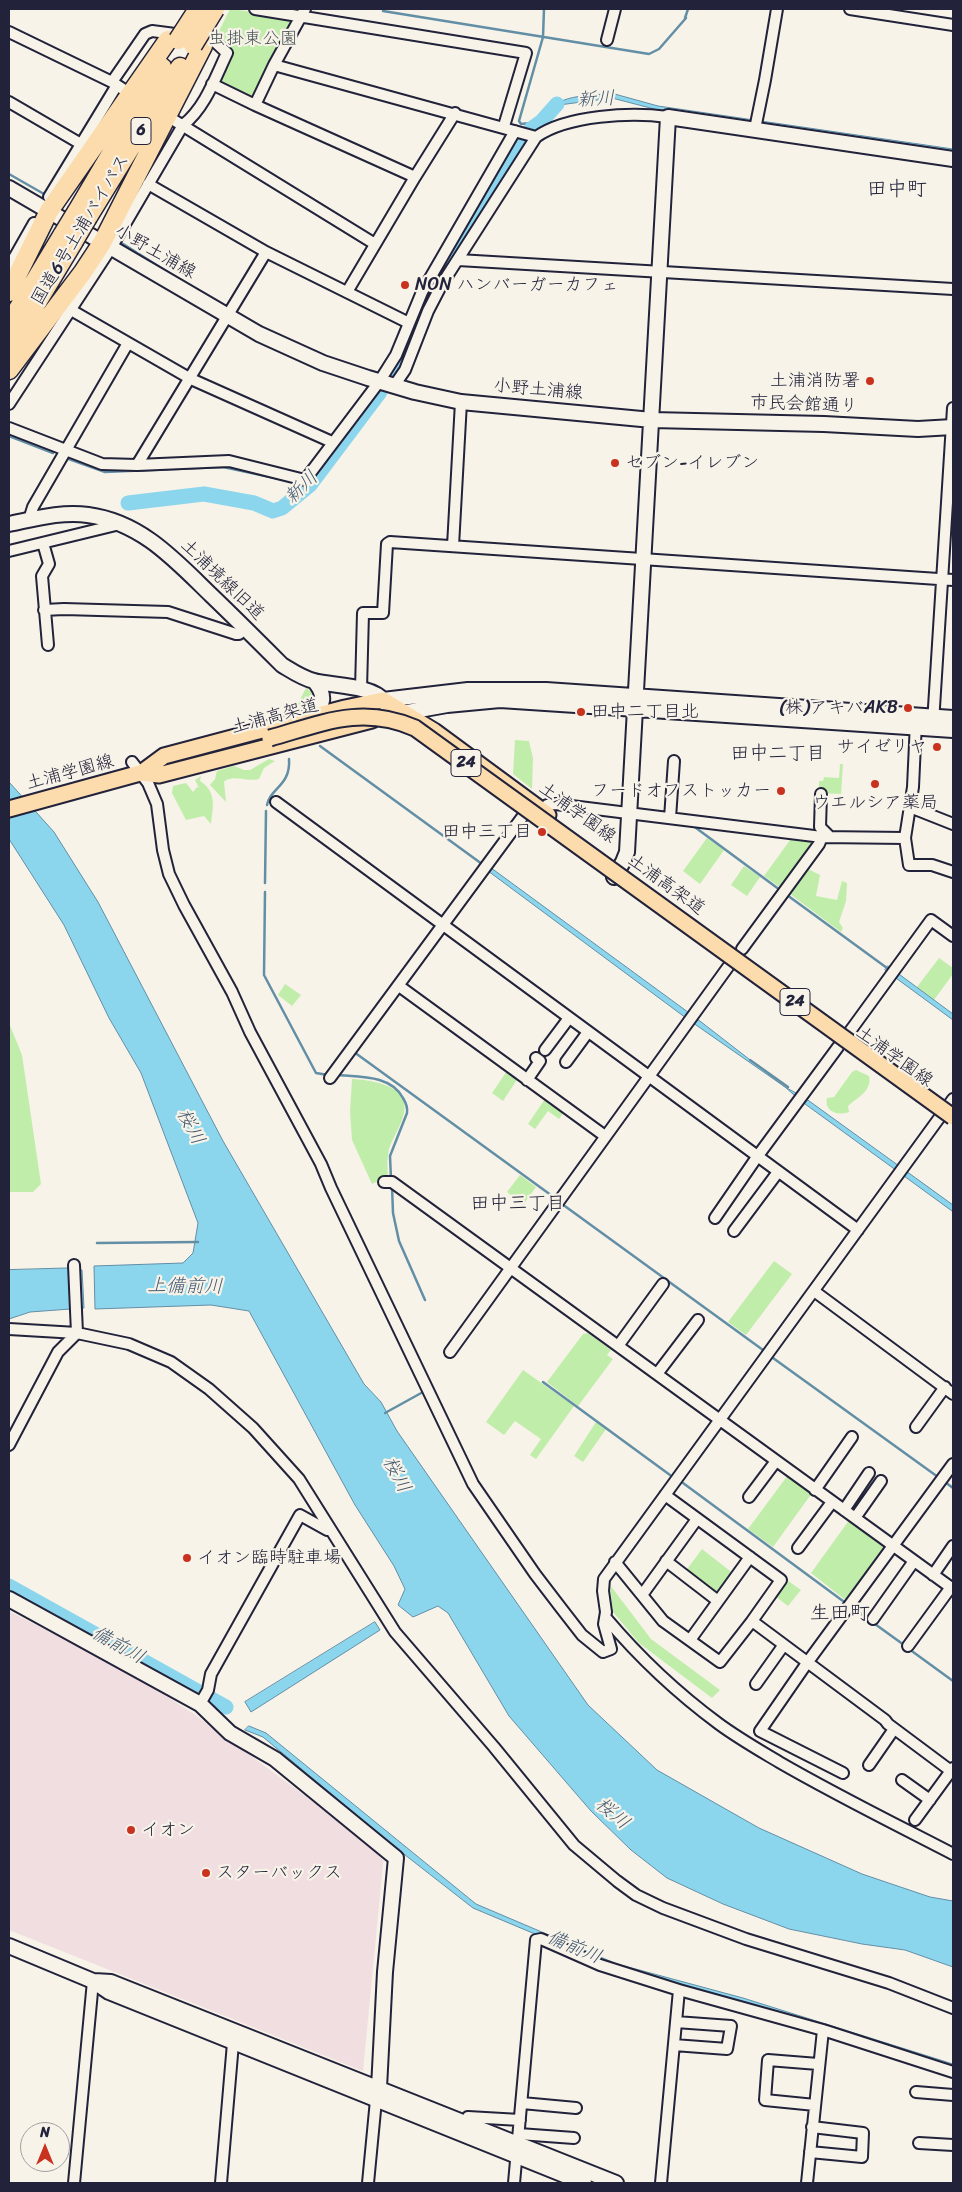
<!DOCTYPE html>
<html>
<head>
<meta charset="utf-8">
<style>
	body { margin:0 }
	#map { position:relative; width:962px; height:2192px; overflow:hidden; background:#f7f3e8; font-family:Sriracha,sans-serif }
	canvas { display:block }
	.frame { position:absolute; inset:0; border:10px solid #22223b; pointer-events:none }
	.north { position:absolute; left:20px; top:2122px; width:50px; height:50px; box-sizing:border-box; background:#f7f3e8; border:1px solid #a29fa3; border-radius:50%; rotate:0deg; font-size:14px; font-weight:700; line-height:20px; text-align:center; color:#22223b }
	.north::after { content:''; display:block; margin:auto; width:18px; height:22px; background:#c8321e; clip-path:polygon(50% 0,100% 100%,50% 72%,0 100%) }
</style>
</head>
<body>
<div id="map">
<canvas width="962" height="2192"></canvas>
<div class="frame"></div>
<div class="north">N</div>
</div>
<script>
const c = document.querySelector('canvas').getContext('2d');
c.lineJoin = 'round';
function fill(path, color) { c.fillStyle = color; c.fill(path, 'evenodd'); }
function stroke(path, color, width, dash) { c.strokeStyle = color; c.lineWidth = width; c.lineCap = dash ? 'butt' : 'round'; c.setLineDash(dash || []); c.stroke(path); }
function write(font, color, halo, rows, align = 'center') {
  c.font = font + ' Sriracha,"Klee One",sans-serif'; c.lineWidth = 4.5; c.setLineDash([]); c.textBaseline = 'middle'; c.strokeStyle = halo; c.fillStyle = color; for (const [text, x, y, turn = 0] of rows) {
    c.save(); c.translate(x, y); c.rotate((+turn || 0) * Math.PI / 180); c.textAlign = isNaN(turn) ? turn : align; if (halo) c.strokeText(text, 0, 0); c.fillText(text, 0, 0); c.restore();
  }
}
fill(new Path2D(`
	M9 1611 135 1676 194 1714 384 1854 363 2071 9 1930Z`), '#f0dee0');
fill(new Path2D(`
	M230 9 292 17 254 103 215 83 231 53 215 39Z
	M306 688 316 695 313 705 294 711Z
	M515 740 529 741 533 758 532 789 513 774Z
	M269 759 275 761 264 768 259 779C248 782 237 775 226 780L224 782 226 802 210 785 215 779 217 771 234 766 244 770H250Z
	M840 764H843L841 794 819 793V781H823L824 777 839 778Z
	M201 776 200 781C217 792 213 806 211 824L204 816 186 820 172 793 173 786 186 783 193 792 197 787 199 788 195 780Z
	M793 836 816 841 781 888 764 876Z
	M707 838 724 850 700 884 683 871Z
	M744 866 760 877 747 896 731 885Z
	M808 869 820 875 816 896 837 900 842 881 847 883 846 901 839 922 843 928 841 932 790 894Z
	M939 958 953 968V974L934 1000 917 987Z
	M285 984 301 995 292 1006 278 995Z
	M9 1023 22 1055 41 1184 33 1192H9Z
	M856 1070 869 1076C872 1091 859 1096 848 1106L849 1112C838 1116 824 1112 827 1098L834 1097 852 1072Z
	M507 1071 518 1078 503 1101 492 1093Z
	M352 1079C370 1080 411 1085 404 1113 401 1126 393 1137 389 1149 387 1159 387 1167 388 1177L372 1184 352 1140 350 1112Z
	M545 1099 564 1112 559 1119 548 1111 535 1129 528 1124Z
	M520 1175 536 1187 523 1205 507 1192Z
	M774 1261 792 1274 746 1335 728 1322Z
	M588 1333 611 1350 607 1355 613 1359 578 1406 547 1382 583 1334Z
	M523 1370 574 1406 536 1459 530 1455 541 1439 515 1421 504 1435 486 1422Z
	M596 1422 606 1429 583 1462 574 1456Z
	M788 1475 812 1493 773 1547 748 1529Z
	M850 1519 888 1547 848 1602 811 1573Z
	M702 1549 734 1574 718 1595H715L685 1572Z
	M787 1580 801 1590 788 1606 775 1596Z
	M610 1585 651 1639 720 1690 712 1698 639 1643 613 1612Z`), '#c1edaa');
const water = new Path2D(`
	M611 93 658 106 953 149V154L658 110 612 98 559 105 547 120 542 118C558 93 584 97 611 93Z
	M9 782 54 832 98 902 223 1141 364 1384 381 1402 397 1431 588 1705 657 1770 759 1828 862 1874 930 1897 953 1901V1967L905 1950 862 1944 789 1929 723 1904 667 1878 631 1850 591 1811 509 1716 448 1613 438 1606 413 1617 398 1605 405 1589 394 1566 355 1505 249 1311 211 1305 95 1309 94 1266 183 1263 193 1253 198 1223 141 1073 109 1018 64 925 9 839Z
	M483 862 696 1018 785 1087 805 1098 953 1205V1210L952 1211 801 1101 785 1087 686 1018 480 865Z
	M888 966 953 1014V1020L885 970Z
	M69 1268 82 1270 84 1308 30 1312 9 1319V1270Z
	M375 1622 380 1630 251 1712 245 1702Z
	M249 1726 266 1733 476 1904 617 1964 743 1998 953 2064V2068L616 1968 473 1908 400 1851 263 1737 245 1730Z`);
fill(water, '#8cd6ed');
stroke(water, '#628ea6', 1);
stroke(new Path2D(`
	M383 11 649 54 659 49 686 18
	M685 18 688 9
	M403 38 436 44
	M541 122 521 124 519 121 543 37 544 9
	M9 174 44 194
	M120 242 174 276
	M9 436 53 453
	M66 458 105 472 223 467 289 481
	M320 746 482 864
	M267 805C270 788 291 786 289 759
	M692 825 780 890
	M265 883 266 811
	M265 892 264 975 316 1073 328 1075
	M787 895 887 968
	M354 1052 555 1198
	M750 1060 788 1087
	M338 1075C360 1077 391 1075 403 1098 406 1103 408 1107 407 1113L390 1156 391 1179
	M392 1186 393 1213 399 1241 425 1300
	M562 1204 763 1350
	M97 1243 198 1242
	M773 1358 938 1477
	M543 1382 670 1475
	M385 1413 423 1392
	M945 1482 953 1488
	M683 1483 847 1604
	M857 1611 904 1645
	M909 1649 953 1681`), '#628ea6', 2.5);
stroke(new Path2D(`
	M390 378 404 356 429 296 442 271 511 157 531 129 541 122 557 104
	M128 503 204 494 254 503 273 511 282 508 310 485 380 392
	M9 1586 226 1707`), '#8cd6ed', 15);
const street = new Path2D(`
	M255 9 526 53 504 126
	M850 9 953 25
	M9 32 112 82 129 93
	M607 40 615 9
	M274 65 536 137
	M112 82 145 34 152 31 175 34
	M212 84 255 105 415 177
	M9 102 81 144
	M255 105 274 65 305 9
	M172 119 375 244
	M755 129 765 80 777 9
	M148 184 266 252 409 323
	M49 197 117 85
	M458 260 953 289
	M9 267 34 223
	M347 292 415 177 455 113
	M71 310 191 379 332 442
	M394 386 405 370 428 311 442 284 536 137C567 115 631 112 668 117
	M9 404 111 248 183 125C205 108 215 78 227 53L212 39 194 37
	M9 428 102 464 137 465 229 461 305 480 379 382 396 355 422 292 515 131
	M137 465 266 252
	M29 520 33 507 128 343
	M43 543 49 564 42 576 48 645
	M453 546 461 402
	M9 551 120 524
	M44 610 64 609 168 612 236 634H239L245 628
	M361 689 363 613H383L387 544 390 542 953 580
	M933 723 953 408
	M132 762 148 783 157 804 163 850 169 874 184 905 232 992 250 1032 321 1164 331 1188 473 1484 535 1574 561 1608 582 1635 603 1652 611 1649 604 1624 606 1612 603 1591 604 1579 953 1099
	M821 794 820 827 830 837
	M276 802 858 1230
	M910 807 953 824
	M543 811 547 805 555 804 822 837 905 838 913 787 916 722
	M670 818 674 761
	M905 838 909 865H932L953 872
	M742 949 819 844 822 837
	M399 986 605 1136
	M848 1034 931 920 953 936
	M545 1050 569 1018
	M566 1062 588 1032
	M330 1078 526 812
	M527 1080 540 1061 536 1058
	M384 1182H392L953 1589
	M715 1218 757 1157 838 1047
	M734 1231 778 1172
	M814 1291 953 1394
	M9 1329 77 1333 129 1344 171 1362 209 1389 253 1428 299 1479 395 1632 494 1747 574 1845 617 1881 636 1895 663 1908 746 1939 889 1983 953 2008
	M618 1346 663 1284
	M450 1352 728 967
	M657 1374 698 1320
	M916 1427 945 1387
	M9 1445 58 1352 77 1333 74 1265
	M815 1490 852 1437
	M749 1497 776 1461
	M844 1510 869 1473
	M855 1518 881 1481
	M798 1548 832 1502
	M666 1561 718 1601
	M615 1562 663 1621 720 1662 752 1621 781 1580 665 1495
	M933 1575 953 1546
	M642 1595 697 1519
	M606 1618C639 1657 677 1693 719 1724 738 1738 759 1750 779 1762 836 1795 895 1824 953 1854
	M873 1619 914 1561
	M752 1621 885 1720 888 1724 951 1771
	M690 1640 750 1557
	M908 1646 951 1587
	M756 1684 783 1646
	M200 1704 208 1690 211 1674 300 1515 327 1530H331
	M869 1765 894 1729
	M843 1773 760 1731 807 1663 953 1464
	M902 1780 930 1800
	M915 1820 953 1768
	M674 2045 727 2049 731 2026 676 2022
	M916 2092 953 2095
	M522 2103 576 2108
	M815 2105 765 2100 768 2060 818 2064
	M463 2130 468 2117 520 2120
	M519 2134 574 2138
	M919 2143 953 2145
	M810 2152 862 2157 863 2133 812 2127
	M74 2183 93 1981
	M221 2183 233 2043
	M368 2183 376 2100
	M514 2183 536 1940 541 1939 600 1965 679 1990
	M661 2183 679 1990 823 2030 953 2072
	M807 2183 823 2030`);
const secondary = new Path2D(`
	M9 188 259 334 323 363 368 378 415 392 461 402 652 420 824 424 918 429 953 427
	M9 524C34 519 62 511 88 515 141 522 175 560 211 595 235 618 259 642 282 665 292 671 302 678 314 681 332 686 372 685 384 701 387 705 389 711 391 715L447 705 500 700 953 730
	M383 700 468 690H546L953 718
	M310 717C325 707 326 694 314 681
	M614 877 623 862 627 852 668 117 953 159
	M9 1599 200 1704 230 1733 275 1759 396 1858 385 1972 379 2088 376 2100
	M9 1946 93 1981 109 1992 584 2183
	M94 1981 111 1982 616 2183`);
const primary = new Path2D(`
	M141 773 164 756 345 708 383 700 434 731 548 815
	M141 773 159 775 372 720
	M9 809 151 770`);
const highway = new Path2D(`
	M77 211 162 67
	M88 217 180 67
	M9 292 49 211 168 40
	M9 324 63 234
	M9 349 74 241
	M9 370 83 272 102 243 203 46`);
stroke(street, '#22223b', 14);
stroke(secondary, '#22223b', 18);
stroke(primary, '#22223b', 19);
stroke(highway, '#22223b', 21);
stroke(street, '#f7f3e8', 10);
stroke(secondary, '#f7f3e8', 14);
stroke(primary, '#fcdcac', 15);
stroke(highway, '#fcdcac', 18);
const primaryBridge = new Path2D(`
	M270 738C323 723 362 705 415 728L953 1117`);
const highwayBridge = new Path2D(`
	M178 40 198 9
	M193 45 215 9
	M63 234 77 211
	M74 241 88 217`);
stroke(primaryBridge, '#22223b', 19, []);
stroke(highwayBridge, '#22223b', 21, []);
stroke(primaryBridge, '#fcdcac', 15);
stroke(highwayBridge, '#fcdcac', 18);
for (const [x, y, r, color] of [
	[405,285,5,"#c8321e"],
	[870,381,5,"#c8321e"],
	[615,463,5,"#c8321e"],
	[908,708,5,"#c8321e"],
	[581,712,5,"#c8321e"],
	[937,747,5,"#c8321e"],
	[875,784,5,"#c8321e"],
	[781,791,5,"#c8321e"],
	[542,832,5,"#c8321e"],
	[187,1558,5,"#c8321e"],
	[131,1830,5,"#c8321e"],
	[206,1873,5,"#c8321e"]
]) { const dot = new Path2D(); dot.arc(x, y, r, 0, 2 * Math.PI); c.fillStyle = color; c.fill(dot); stroke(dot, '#f7f3e8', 2); }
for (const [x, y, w] of [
	[141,131,20],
	[466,763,30],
	[795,1002,30]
]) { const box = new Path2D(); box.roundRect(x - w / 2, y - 13.5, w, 27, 4); c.fillStyle = '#f7f3e8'; c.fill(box); stroke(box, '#22223b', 1); }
write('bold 16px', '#22223b', null, [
	["6",141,131],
	["24",466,763],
	["24",795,1002]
]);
write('18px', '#4a5557', '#f7f3e8', [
	["虫掛東公園",253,39]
]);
write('18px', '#22223b', '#f7f3e8', [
	["国道6号土浦バイパス",81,230,-59],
	["小野土浦線",155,252,30],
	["小野土浦線",538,390,5],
	["市民会館通り",804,405,2],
	["土浦境線旧道",222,580,44],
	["土浦高架道",275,717,-15],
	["土浦学園線",70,773,-15],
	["土浦学園線",577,813,36],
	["土浦高架道",666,885,36],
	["土浦学園線",894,1057,36]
]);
write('18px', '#22223b', '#f7f3e8', [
	["NON ハンバーガーカフェ",415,285],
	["土浦消防署",860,381,"right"],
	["セブン-イレブン",625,463],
	["(株)アキバAKB",898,708,"right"],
	["田中二丁目北",591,712],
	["サイゼリヤ",927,747,"right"],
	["フードオフストッカー",771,791,"right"],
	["ウエルシア薬局",875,803,"center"],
	["田中三丁目",532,832,"right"],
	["イオン臨時駐車場",197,1558],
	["イオン",141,1830],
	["スターバックス",216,1873]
], 'left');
write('italic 19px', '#425870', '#f7f3e8', [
	["新川",596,100,-3],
	["新川",302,488,-44],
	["桜川",190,1127,62],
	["上備前川",185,1287,1],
	["桜川",396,1475,62],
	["備前川",118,1646,29],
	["桜川",612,1814,40],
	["備前川",574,1948,23]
]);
write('19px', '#22223b', '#f7f3e8', [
	["田中二丁目",778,754],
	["田中三丁目",518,1204]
]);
write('20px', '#22223b', '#f7f3e8', [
	["田中町",897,190],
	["生田町",840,1614]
]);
</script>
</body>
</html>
